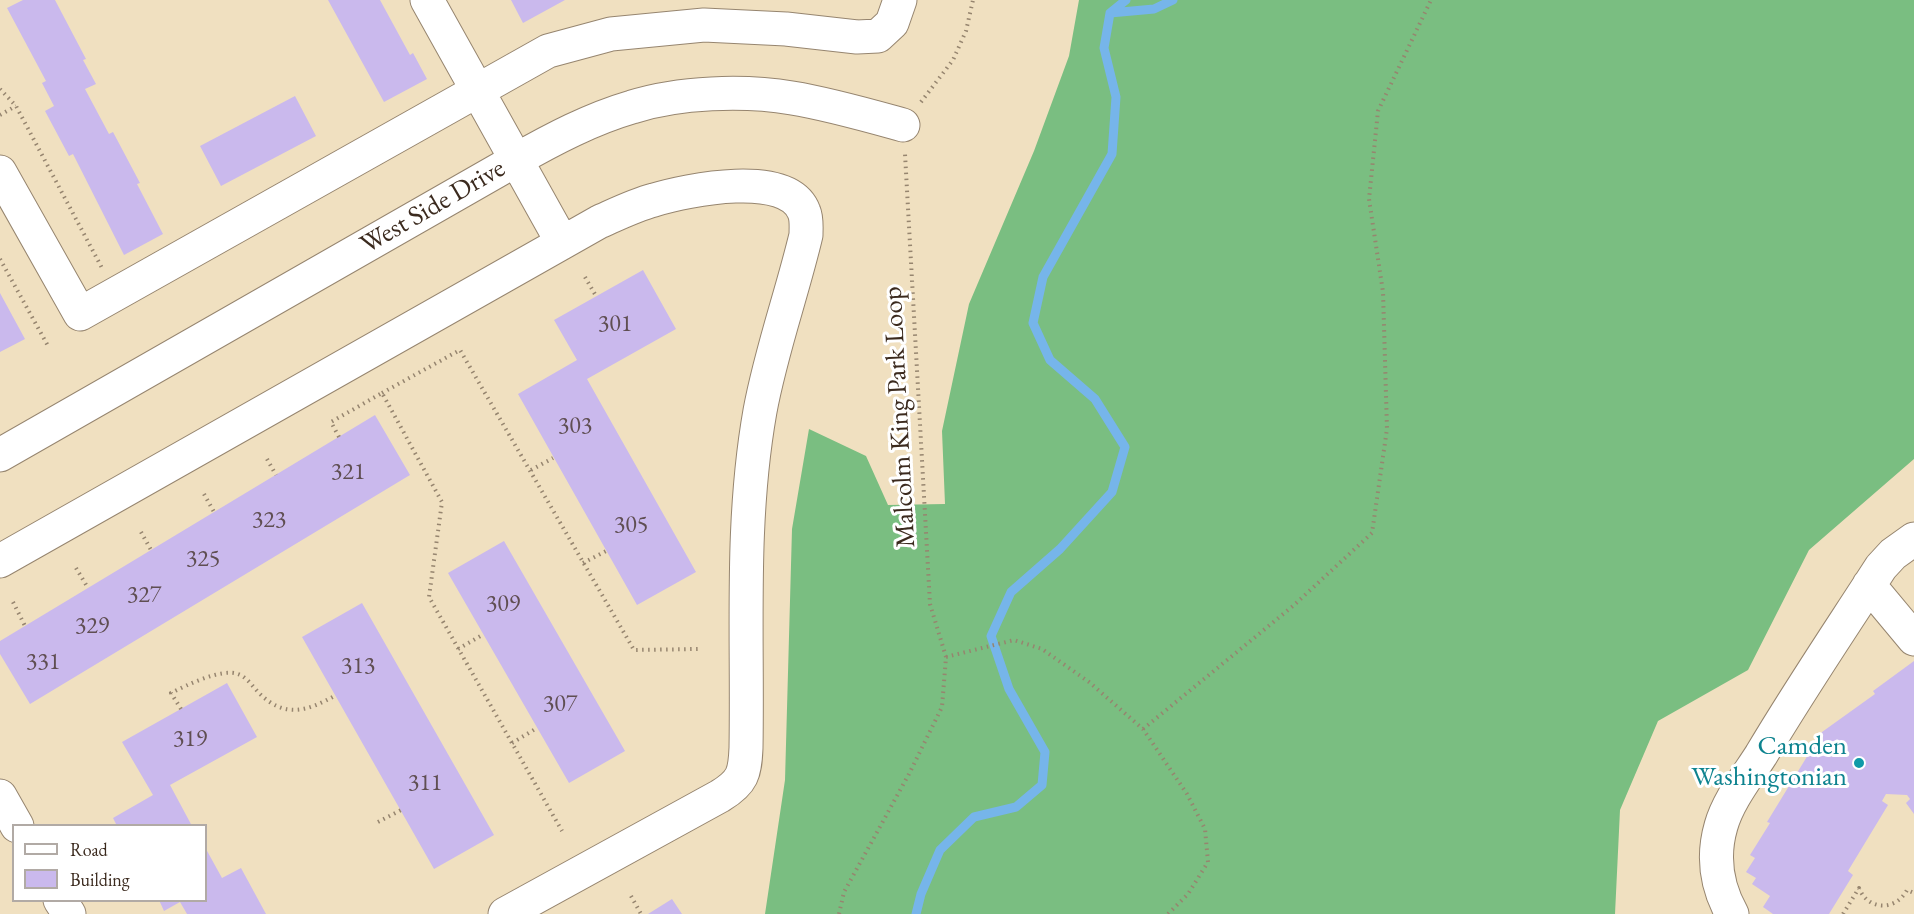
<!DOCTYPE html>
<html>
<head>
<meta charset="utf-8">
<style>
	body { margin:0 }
	#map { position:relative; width:1914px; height:914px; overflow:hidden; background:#f0e0c0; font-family:"EB Garamond",serif }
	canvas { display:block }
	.legend { position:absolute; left:12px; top:824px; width:195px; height:78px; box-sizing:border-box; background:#fff; border:2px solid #b1aaa5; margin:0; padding:8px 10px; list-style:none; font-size:18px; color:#3b2a1e }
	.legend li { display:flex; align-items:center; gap:12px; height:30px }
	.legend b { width:30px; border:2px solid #b1aaa5 }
</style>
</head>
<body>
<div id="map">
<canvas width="1914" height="914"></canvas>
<ul class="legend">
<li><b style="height:8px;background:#fff"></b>Road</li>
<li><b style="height:16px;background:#cab9ed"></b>Building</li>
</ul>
</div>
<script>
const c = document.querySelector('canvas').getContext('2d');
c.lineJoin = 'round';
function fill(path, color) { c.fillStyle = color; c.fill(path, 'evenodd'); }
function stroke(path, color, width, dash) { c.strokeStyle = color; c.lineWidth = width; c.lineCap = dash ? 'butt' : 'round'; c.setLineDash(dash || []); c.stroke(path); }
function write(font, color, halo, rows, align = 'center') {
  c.font = font + ' "EB Garamond",serif'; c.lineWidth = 6; c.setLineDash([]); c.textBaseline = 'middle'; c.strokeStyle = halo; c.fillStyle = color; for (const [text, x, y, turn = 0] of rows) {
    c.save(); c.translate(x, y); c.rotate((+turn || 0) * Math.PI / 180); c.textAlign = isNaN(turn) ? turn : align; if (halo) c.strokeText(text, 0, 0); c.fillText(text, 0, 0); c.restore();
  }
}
fill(new Path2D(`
	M1079 0H1914V459L1809 550 1748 670 1658 721 1620 810 1615 914H765L785 780 792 529 809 429 866 456 888 505 945 504 942 431 969 304 1034 151 1069 56Z`), '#7abe81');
stroke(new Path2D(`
	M1110 13 1154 9 1173 0
	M916 914 921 894 940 850 974 817 1016 807 1042 785 1045 752 1009 689 991 636 1011 592 1060 549 1112 492 1125 447 1095 399 1050 360 1033 323 1043 277 1112 154 1116 97 1104 48 1110 13 1126 0`), '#76b5ea', 9);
fill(new Path2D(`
	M23 0H55L86 59 83 60 96 84 85 89 109 134 113 132 140 183 137 184 163 234 124 255 73 154 69 156 45 111 54 106 42 83 46 81 7 8Z
	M328 0H380L410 55 413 53 427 79 384 102Z
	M511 0H565L523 23Z
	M295 96 316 136 221 186 200 146Z
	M643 270 676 329 587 379 696 572 637 605 518 394 577 360 554 320Z
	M0 293 25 339 0 352Z
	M375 415 410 475 30 704 0 654V641Z
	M504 541 625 751 569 783 448 573Z
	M362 603 494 835 434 869 302 637Z
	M1914 661V814L1906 803 1910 799 1907 795 1886 794 1882 801 1888 805 1848 871 1853 875 1829 914H1773L1763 907 1770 896 1752 884 1756 878 1746 872 1755 858 1750 855 1770 823 1767 822 1822 732 1875 694 1873 691Z
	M227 683 257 737 170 785 192 826H117L113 818 153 795 122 742Z
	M206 849 222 878 241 868 266 914H187L180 902 164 911 159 900H206Z
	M672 899 682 914H648Z`), '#cab9ed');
const minor = new Path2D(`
	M427 0 562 242
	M0 172 80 314 548 51 611 34 704 25 786 29 857 37 878 36 892 23 900 0
	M0 455 516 160C553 139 591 119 632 107 679 92 744 90 792 98 829 104 867 115 903 125
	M0 561 599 222C617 214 635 205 654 200 687 190 788 169 804 212 807 219 806 227 806 235 792 294 771 351 760 411 740 524 748 634 746 748 745 773 743 782 720 796L505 914
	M1869 585 1914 639
	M0 796 17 826
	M60 900 69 914
	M1732 914C1717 887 1712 857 1721 826 1728 801 1747 777 1761 755 1799 691 1841 629 1881 567L1893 554 1914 539`);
stroke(minor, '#96856f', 35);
stroke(new Path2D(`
	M0 89 16 106 102 268
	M921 102 953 60 966 31 973 0
	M0 115 16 106
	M0 259 48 346
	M585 277 596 296
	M382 393 460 350 634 650 698 649
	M339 437 331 422 382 393 442 502 429 597 562 831
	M267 459 276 475
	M531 470 553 458
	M204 494 214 512
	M141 532 151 550
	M583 563 606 551
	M76 568 88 588
	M13 602 25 626
	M458 649 484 634
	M946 657 1014 640 1042 649 1089 682 1143 729 1187 794 1205 829 1208 862 1188 894 1168 914
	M181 709 171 693C187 685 221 668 238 674 247 677 253 687 259 693 285 719 308 711 336 695
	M1143 729 1293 606 1372 533 1387 429 1383 292 1369 199 1378 111 1431 0
	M512 743 537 728
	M378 822 401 810
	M631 896 641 914
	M839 914 844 892 909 774 942 707 946 657 930 604 905 154
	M1843 914 1859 888C1868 911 1896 911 1907 890L1914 893`), '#96856f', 4, [1.5, 4.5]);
stroke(minor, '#fff', 33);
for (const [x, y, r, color] of [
	[1859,763,6,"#0f9aa8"]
]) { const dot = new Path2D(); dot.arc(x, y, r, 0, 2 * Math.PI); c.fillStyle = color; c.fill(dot); stroke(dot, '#fff', 2); }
write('24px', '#5f4e52', null, [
	["301",615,324],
	["303",575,426],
	["321",348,472],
	["323",269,520],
	["305",631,525],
	["325",203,559],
	["327",144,595],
	["309",503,604],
	["329",92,626],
	["331",43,662],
	["313",358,666],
	["307",560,704],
	["319",190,739],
	["311",425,783]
]);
write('27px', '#3b2a1e', '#fff', [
	["West Side Drive",433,207,-30],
	["Malcolm King Park Loop",900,417,-93]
]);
write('27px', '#0d838f', '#fff', [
	["Camden",1847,747],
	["Washingtonian",1847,778]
], 'right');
</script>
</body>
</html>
